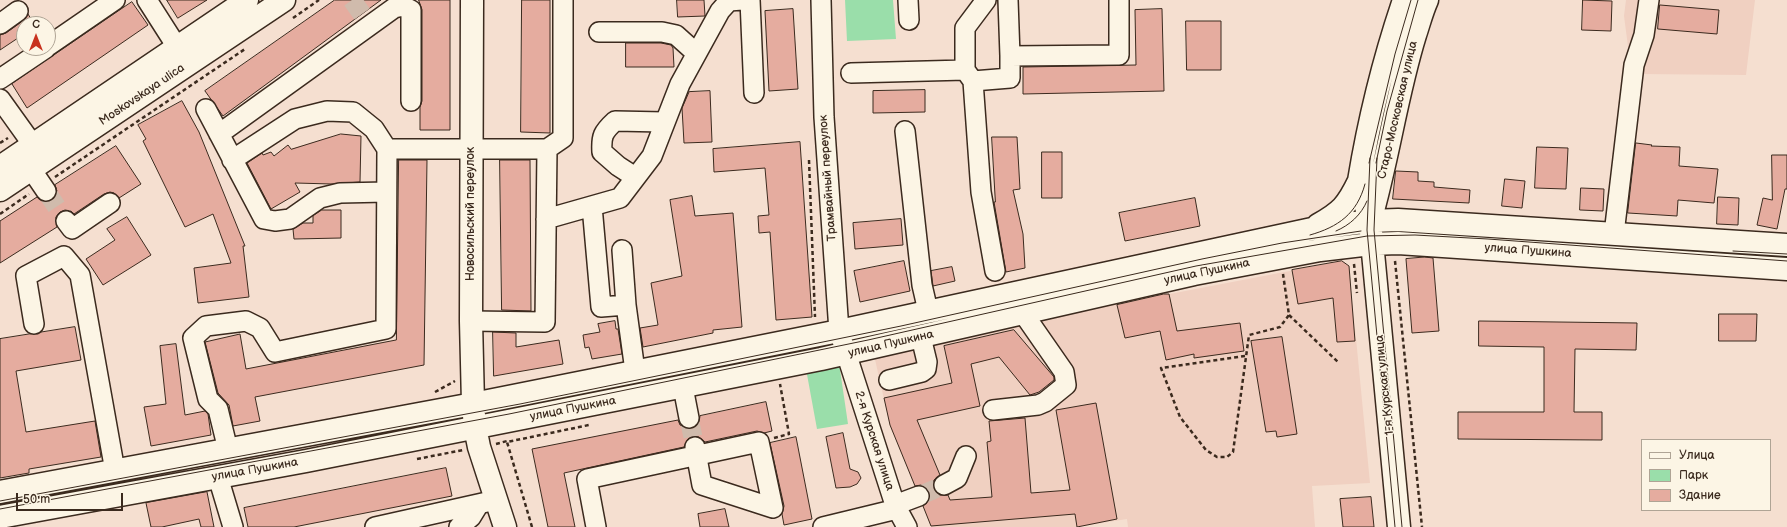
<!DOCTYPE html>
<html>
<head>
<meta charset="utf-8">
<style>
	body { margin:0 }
	#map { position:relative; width:1787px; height:527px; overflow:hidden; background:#f5dfd0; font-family:"Balsamiq Sans",sans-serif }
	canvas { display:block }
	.legend { position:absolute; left:1641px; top:439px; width:130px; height:72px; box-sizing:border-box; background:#fcf5e5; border:1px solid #afa495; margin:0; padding:5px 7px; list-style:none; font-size:12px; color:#3b2a1e }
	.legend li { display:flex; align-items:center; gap:8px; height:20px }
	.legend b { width:20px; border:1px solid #afa495 }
	.north { position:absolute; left:16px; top:16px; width:40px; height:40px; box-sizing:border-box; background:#fcf5e5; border:1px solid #afa495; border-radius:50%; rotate:0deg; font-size:11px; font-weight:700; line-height:16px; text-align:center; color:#3b2a1e }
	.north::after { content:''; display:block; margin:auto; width:14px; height:18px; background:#c8321e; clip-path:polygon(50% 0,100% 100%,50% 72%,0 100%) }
	.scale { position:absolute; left:16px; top:493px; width:107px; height:18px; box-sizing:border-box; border:2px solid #3b2a1e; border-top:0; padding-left:5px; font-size:12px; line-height:14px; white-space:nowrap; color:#3b2a1e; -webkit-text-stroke:3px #fcf5e5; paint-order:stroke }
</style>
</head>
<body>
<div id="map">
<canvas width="1787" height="527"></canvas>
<ul class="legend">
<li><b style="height:5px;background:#fcf5e5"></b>Улица</li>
<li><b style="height:11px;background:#9adeaa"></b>Парк</li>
<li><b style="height:11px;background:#e5ac9f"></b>Здание</li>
</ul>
<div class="north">С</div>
<div class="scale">50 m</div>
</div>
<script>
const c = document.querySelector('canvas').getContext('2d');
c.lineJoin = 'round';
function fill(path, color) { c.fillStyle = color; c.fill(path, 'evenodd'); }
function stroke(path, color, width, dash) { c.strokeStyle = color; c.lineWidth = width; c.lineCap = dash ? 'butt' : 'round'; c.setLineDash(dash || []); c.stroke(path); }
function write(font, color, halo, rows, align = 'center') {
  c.font = font + ' "Balsamiq Sans",sans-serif'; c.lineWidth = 3; c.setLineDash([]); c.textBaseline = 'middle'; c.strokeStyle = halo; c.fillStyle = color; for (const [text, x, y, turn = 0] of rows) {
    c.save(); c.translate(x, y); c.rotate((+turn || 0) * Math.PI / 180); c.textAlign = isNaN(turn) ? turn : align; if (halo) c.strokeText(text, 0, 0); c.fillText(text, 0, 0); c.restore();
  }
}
fill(new Path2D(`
	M1626 0H1755L1746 75 1639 74 1629 54 1624 16Z
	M1342 261 1349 266 1370 483 1312 486 1315 527H1128L1127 519 1077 527H931L890 426 874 355 1091 309Z`), '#f0d0c1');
fill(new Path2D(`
	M845 0H893L896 39 847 41Z
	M839 363 848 424 817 429 806 369Z`), '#9adeaa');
const building = new Path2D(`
	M167 0H207L178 18Z
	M335 0H381L223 116 205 91Z
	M419 0H450V130H420V107L422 101V10Z
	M522 0H550V133L521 132Z
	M677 0H704L705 16 678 17Z
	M1583 0 1612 1 1611 31 1582 30Z
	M132 2 148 25 27 108 12 84Z
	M1660 5 1719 10 1717 34 1658 29Z
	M793 9 798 89 769 91 765 11Z
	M1162 9 1164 91 1023 94V67L1136 65 1135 10Z
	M28 14 34 24H24V34L0 50V35L6 33 24 20Z
	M1186 21H1221V70H1187Z
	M626 43H661L671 45 673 48 674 67H626Z
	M925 90V112L873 113V91Z
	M710 91 712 142 684 143 682 108 689 92Z
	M182 101 199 132 245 246H243L249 297 198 303 194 268 231 263 213 214 185 227 143 141 146 139 138 125Z
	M341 134 361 136 360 182 332 184 295 183 300 192 271 209 247 163 262 153 263 155 271 152 274 156 288 145 291 149Z
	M992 137H1017L1020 189 1013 190 1023 234 1025 268 1006 272 994 202H995Z
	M800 142 812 317 776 320 770 232 759 233 758 216 769 215 765 168 714 172 713 149Z
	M1636 143 1652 145 1651 146 1680 147 1679 166 1718 169 1714 203 1678 200 1677 216 1628 213Z
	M116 146 141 184 119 198 114 193 110 192 104 194 74 214 71 211 65 210 60 212 56 217 57 227 0 263V221L37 197 42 201 46 202 52 200 56 195 57 191 55 185Z
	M1537 147 1568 148 1566 189 1535 188Z
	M1042 152H1062V198H1042Z
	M1772 155H1787V189H1785L1777 229 1757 225 1763 198 1772 200Z
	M399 160H427L424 365 255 397 260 421 233 426 229 405 218 393 205 342 240 334 246 369 396 340Z
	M500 160H530L531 311 502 310Z
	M1396 171 1418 172V181L1434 182V187L1470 190 1469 203 1393 199Z
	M1505 179 1525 181 1522 208 1502 206Z
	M1581 188 1604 189 1603 211 1580 210Z
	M692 196 695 216 733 213 742 327 713 330V333L643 347 640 328 658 325 651 283 682 276 670 200Z
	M1718 197 1739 198 1738 225 1717 224Z
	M1195 198 1200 226 1125 241 1119 213Z
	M322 210H341V238L294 239 293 229 303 223H313V216Z
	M127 217 151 255 103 285 86 259 115 240 107 229Z
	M901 219 903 245 855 249 853 223Z
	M1425 257 1433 258 1439 331 1412 333 1406 259Z
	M904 261 910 291 860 302 854 271Z
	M1342 261 1349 266 1355 341 1337 342 1333 298 1298 304 1292 270Z
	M952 267 955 281 933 286 931 271Z
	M1164 294H1169L1177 331 1240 323 1244 351 1194 358V354L1166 360 1160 331 1125 338 1117 305Z
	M1719 314H1757L1756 341H1719Z
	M615 321 616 329H618L622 354 592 359 589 347 585 348 583 335 600 332 598 324Z
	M1479 321 1637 323 1636 350 1575 349 1574 412H1602V440L1458 439V412H1544V347L1479 346Z
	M75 327 81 360 16 371 26 432 95 421 101 457 29 469V473L0 478V339Z
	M1014 330 1054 377V380L1039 392 1030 395 999 357 971 364 980 406 917 420 940 475 934 480 933 485 935 491 939 495H948L950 500 992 497 987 442 991 441 989 421 1025 418 1031 493 1070 490 1056 410 1096 403 1117 519 1077 527 1075 514 931 526 923 506 927 503 930 498 929 492 926 488 921 485 915 486 890 425 884 398 952 383 944 346Z
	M493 332 516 333V347L559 340 563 364 494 376Z
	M1282 337 1297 434 1277 437 1276 431 1266 432 1251 341Z
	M176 344 185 415 205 411 208 414 211 435 151 446 144 407 166 404 160 346Z
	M766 402 772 431 764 433 757 431 705 442 699 437 693 436 688 439 684 447 564 473 575 527H548L532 449 678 420 680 425 685 428 691 429 696 426 699 422 700 416Z
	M843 433 850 469 858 472 861 478 857 484 850 487 836 488 826 437Z
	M796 437 812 519 784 525 782 514 784 506 770 443Z
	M446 468 452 496 294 527H248L244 508Z
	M207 492 214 527H201L199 519 162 527H151L146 503Z
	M1371 497 1374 527H1343L1340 499Z
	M725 509 729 527H700L698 514Z`);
fill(building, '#e5ac9f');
stroke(building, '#3b2a1e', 1);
stroke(new Path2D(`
	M352 0 362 14
	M46 191 66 221
	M689 418 695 447
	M919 496 944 485`), '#d0bbac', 19, [19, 10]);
const minor = new Path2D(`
	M147 0 177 47
	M750 0 754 93
	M821 0 824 117 839 331 895 505 907 527
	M908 0 909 20
	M986 0 965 28V70L973 81 1010 78V56
	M1008 0 1010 56 1119 55V0
	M0 24 18 11
	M599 32H662L676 35 696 53
	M48 46 115 0
	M851 73 965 70
	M0 79 46 48
	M973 81 981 192 995 271
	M0 99 33 145
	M206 109 264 219 275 221 290 219 320 198 340 193 386 192
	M905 131 922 285 928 311
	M219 134 394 8 403 6 411 10V101
	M547 149 563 138V0
	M232 160 295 119 327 111 353 112 374 129 387 149
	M31 169 46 191
	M635 177 618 166 602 152C601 136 603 132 615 121L664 122
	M592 206 601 307 626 305 635 371
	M546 219 620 198 652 156 680 84 720 11 729 1 742 0
	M66 221 72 229 110 203
	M1614 234 1634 65 1644 35 1649 0
	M622 250 626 305
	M34 324 26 276 64 256 80 275 115 471
	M889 380 922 372 926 369 927 362 921 337
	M683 387 689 418
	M993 410 1038 405 1045 402 1066 385 1064 372 1023 313
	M228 450 218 409 208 399 193 338 206 326 246 321 260 328 275 352 386 329 387 149H547L545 322 471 321
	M218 477 233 527
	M944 485 957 478 966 456
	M895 505 919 496
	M375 527 496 500
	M459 527 471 517 479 504
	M596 527 587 479 759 442 773 508 702 485 695 447
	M823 527 897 509`);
const major = new Path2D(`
	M472 0 471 321 473 404 475 427 479 447 505 527
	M0 167 247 0
	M1359 181 1370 221 1399 527
	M0 190 284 0
	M1370 221C1388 160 1396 96 1415 35 1419 23 1422 11 1427 0
	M1318 225C1341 212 1347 206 1359 181 1369 120 1384 59 1404 0
	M0 492 473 404 839 331 1312 229 1370 221 1398 220 1787 245
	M0 517 306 461 821 359 1194 274 1320 250 1371 244 1398 243 1787 269`);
stroke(minor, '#3b2a1e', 22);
stroke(major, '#3b2a1e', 25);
stroke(new Path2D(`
	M293 18 319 0
	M0 143 8 138
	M809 160 815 317
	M55 177 245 49
	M0 214 29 194
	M1395 261 1422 527
	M1354 264 1357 293
	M1289 315 1339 363
	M1245 356 1161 368 1180 417 1206 450 1217 457H1227L1233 452 1249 335 1280 327 1289 315 1283 274
	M435 392 455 381
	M774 438 789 434 780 384
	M496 444 507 441
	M417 459 463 450
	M532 527 507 442 589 425`), '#3b2a1e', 2.5, [4, 3]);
stroke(minor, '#fcf5e5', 19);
stroke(major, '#fcf5e5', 22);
stroke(new Path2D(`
	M1370 158 1367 230 1395 527
	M1377 158 1374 230 1402 527
	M1369 163 1395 54 1411 0
	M1376 163 1387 111 1418 0
	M1336 231C1350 225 1361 215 1367 201
	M1310 235C1338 227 1357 214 1365 184
	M1733 251 1787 254
	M0 501 520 404 901 326 1202 259 1282 243 1361 231
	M0 509 509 414 868 340 1196 266 1367 236 1415 235 1488 239 1787 261`), '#3b2a1e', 1);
write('12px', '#3b2a1e', '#fcf5e5', [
	["Moskovskaya ulica",142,95,-34],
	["Старо-Московская улица",1398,110,-77],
	["Трамвайный переулок",828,178,-94],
	["Новосильский переулок",471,214,-90],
	["улица Пушкина",1528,251,4],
	["улица Пушкина",1207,272,-12],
	["улица Пушкина",891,344,-13],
	["1-я Курская улица",1385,385,-96],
	["улица Пушкина",573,409,-11],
	["2-я Курская улица",874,441,72],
	["улица Пушкина",255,470,-10]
]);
</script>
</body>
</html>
